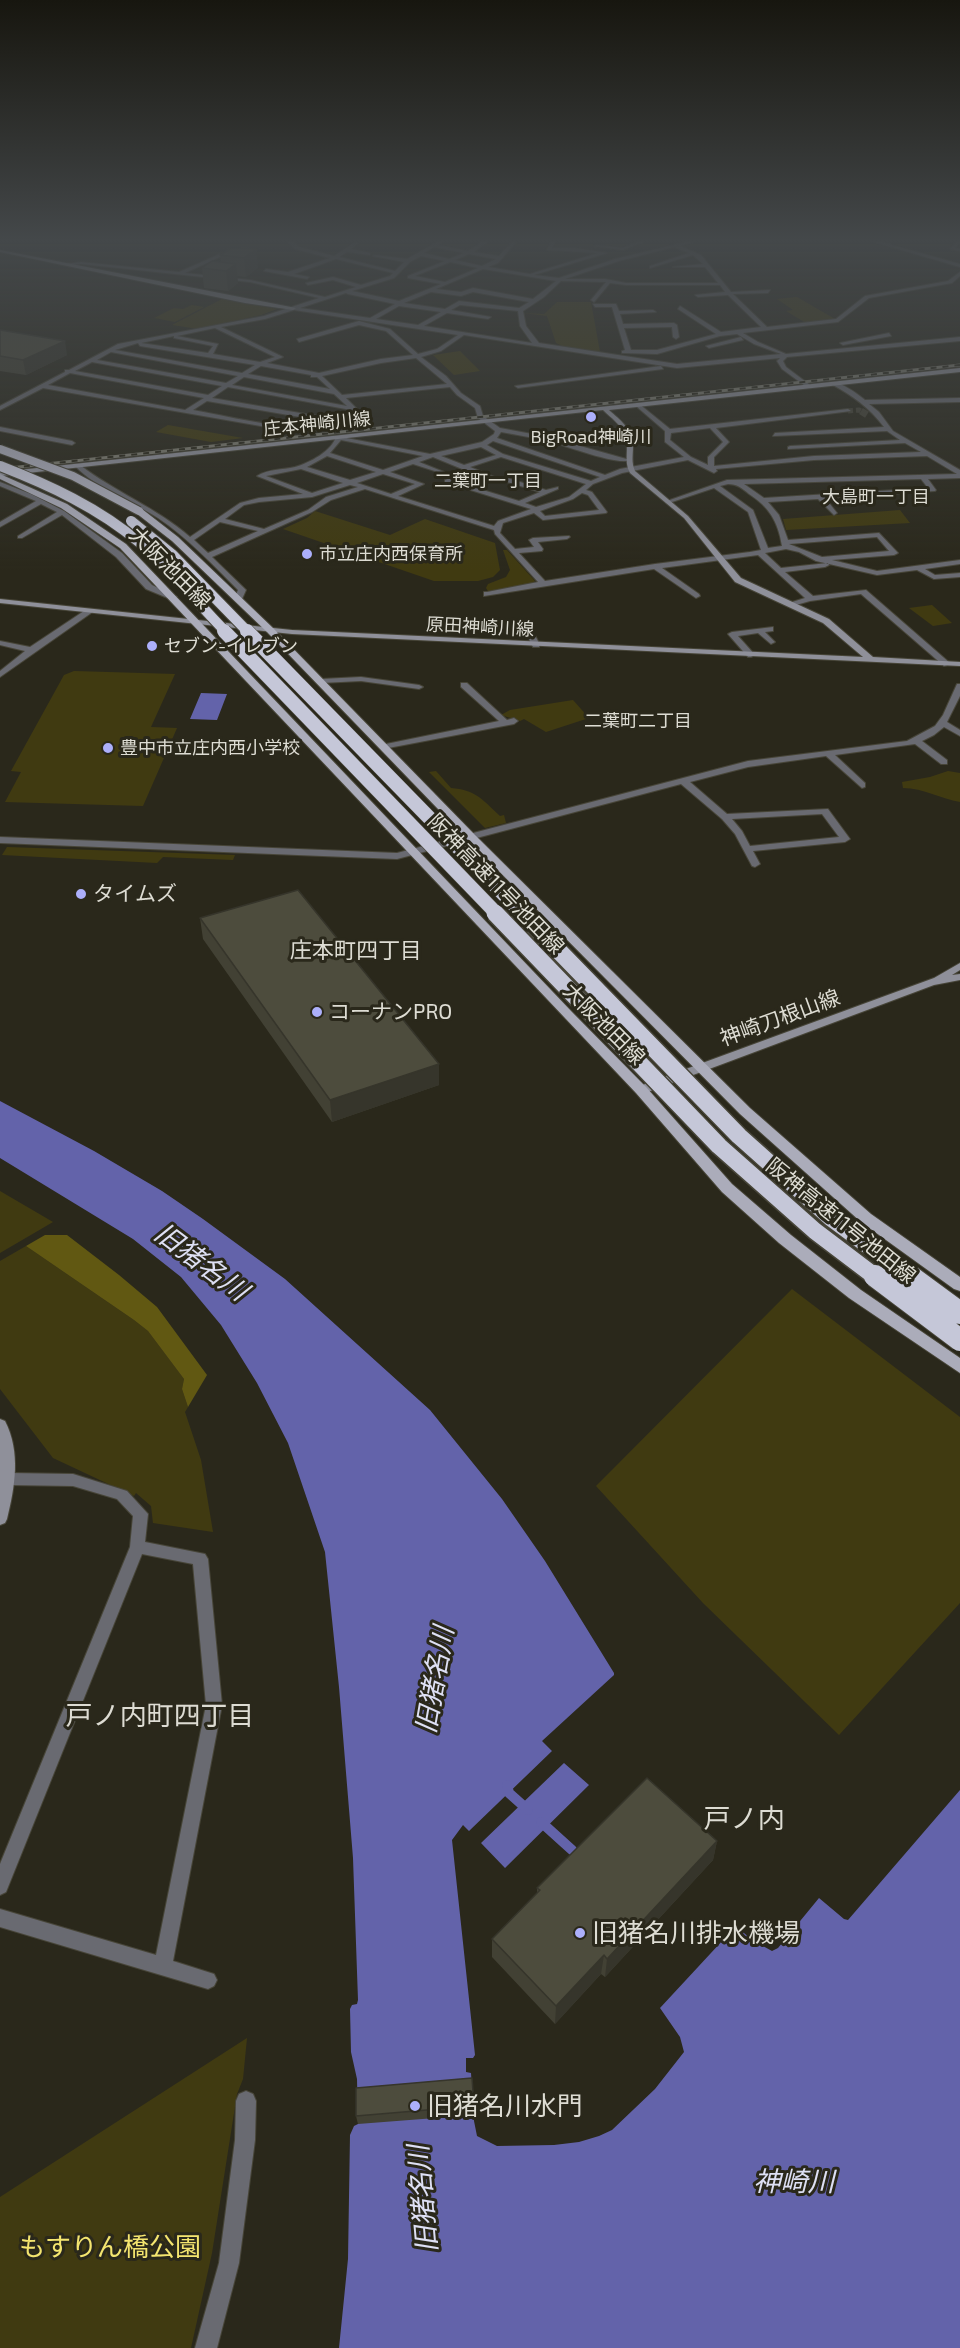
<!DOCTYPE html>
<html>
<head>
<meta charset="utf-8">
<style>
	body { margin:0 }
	canvas { display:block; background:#2a281b }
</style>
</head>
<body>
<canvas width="960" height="2348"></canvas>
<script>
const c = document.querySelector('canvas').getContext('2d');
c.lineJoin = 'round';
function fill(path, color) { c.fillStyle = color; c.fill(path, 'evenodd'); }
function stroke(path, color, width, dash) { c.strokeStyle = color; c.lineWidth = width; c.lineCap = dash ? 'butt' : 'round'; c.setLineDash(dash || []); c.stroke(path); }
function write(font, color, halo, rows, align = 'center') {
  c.font = font + ' "Exo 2","Noto Sans JP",sans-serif'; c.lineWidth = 6; c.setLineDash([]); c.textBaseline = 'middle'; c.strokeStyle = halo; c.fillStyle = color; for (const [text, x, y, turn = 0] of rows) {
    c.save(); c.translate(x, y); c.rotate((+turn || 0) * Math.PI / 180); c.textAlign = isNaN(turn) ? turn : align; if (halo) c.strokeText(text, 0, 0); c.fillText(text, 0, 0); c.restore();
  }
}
fill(new Path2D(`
	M797 297 835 319 806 323 786 311 793 310 777 299Z
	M222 299 277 309 261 315 198 329 172 325Z
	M557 302H591L600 352 564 347 556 343 547 316 523 313 544 314Z
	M192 305 204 307 175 322 154 318 174 308 183 309Z
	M460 351 480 371 454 375 433 355Z
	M168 425 243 438 211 442 156 432Z
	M900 510 910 523 786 530 783 519Z
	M315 511 390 535 425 519 495 543 500 570 493 577 478 581H434L283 529 307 518Z
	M503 550H507L535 581 532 584 488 591 486 588 488 584 506 577 510 570Z
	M932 605 952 623 933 626 909 608Z
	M74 671 175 674 151 727 177 728 143 806 5 802 21 772 11 771 64 675Z
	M573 700 589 718 546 732 524 719 520 721 501 715 510 710Z
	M436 771 451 788C475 790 481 798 500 816L504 815 506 823 485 828 429 772Z
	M948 771 960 773V802C941 799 924 788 903 788L902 782 930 777Z
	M7 847 235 855 233 860 163 857 157 863 2 855Z
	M0 1191 53 1222 0 1253Z
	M26 1246 134 1320 148 1331 184 1379 182 1389 188 1407 185 1412 201 1460 213 1532 153 1523 151 1506 136 1493 134 1496 53 1458 0 1389V1261Z
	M792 1289 960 1417V1603L839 1735 703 1603 596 1486Z
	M247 2038 243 2079 237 2094 212 2253 191 2348H0V2197Z`), '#403a11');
fill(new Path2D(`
	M45 1235H67L119 1275 157 1307 207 1375 188 1407 182 1389 184 1379 148 1331 134 1320 26 1246Z`), '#615812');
fill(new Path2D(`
	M201 693 227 694 217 720 190 719Z
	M0 1101 94 1151 162 1191 203 1219 285 1279 430 1410 502 1499 545 1561 614 1673V1675L542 1741 552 1751 469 1831 463 1825 452 1840 475 2055 473 2058H466V2072L471 2073 474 2121 477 2136 497 2146 554 2145 579 2142 599 2136 612 2130 655 2089 684 2052 680 2037 660 2008 736 1926 752 1940 772 1951 778 1948 819 1898 844 1919 848 1920 960 1790V2348H339L348 2259 350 2135 354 2126 358 2124 357 2079 351 2052 350 2009 352 2005 357 2004 358 2000 353 1858 339 1687 325 1552 288 1443 257 1383 221 1325 181 1277 133 1239 0 1158Z
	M564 1763 589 1785 505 1868 481 1843Z`), '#6363aa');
stroke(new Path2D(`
	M507 1785 509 1793 528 1810
	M541 1822 572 1850`), '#6363aa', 10);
stroke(new Path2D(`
	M848 411 859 410 864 413`), '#454337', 5, [5, 3]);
stroke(new Path2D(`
	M861 411 869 416`), '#454337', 7, [7, 4]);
const street = new Path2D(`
	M288 242H293L299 247 334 256 354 243H358L351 249 370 253V255L347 252 339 257 395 271 404 262 373 256 375 255 407 259 437 242H442L438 245 468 251 482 242H487L474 252 499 256 512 242H516L498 263 488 267 530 274 598 253 547 250 551 242H555L552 248H575L607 253 534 275 559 278 615 259 686 242H693L680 246 701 255 731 292 770 290 768 293 733 294 767 327 836 319 865 296 948 281 960 272V276L952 283 869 298 838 322 743 333 758 342 786 354 960 337V341L787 357 783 361 786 367 810 385 808 388 782 369 777 361 780 358 677 368 464 335 441 351 421 357 446 376 461 393 480 406 483 416 500 428 548 437 630 460C618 466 564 445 548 441 532 437 516 435 501 432L497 438 605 475 620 469 684 457 665 442V431L636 406 638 403 670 429 848 409 851 411 716 428 729 442 714 457V466L814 456 921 452 905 443 788 449V447L790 446 900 440 887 431 773 436 775 433 884 427C870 408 852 395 831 384V382C843 383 855 392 865 400L960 398V402L869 404 879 412 893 431 960 470V478L928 479 936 490 935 491 825 498 837 513 834 515 818 499 768 502 779 515 788 540 879 533 898 553 894 555 832 560 877 571 960 560V564L925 569 935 575 960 573V577L934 579 917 570 877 575 816 561 799 552 786 549 765 553 781 568 828 563 829 565 825 567 785 572 813 596 866 590 951 664 944 666 861 594 810 601 789 607V603L805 598 758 555 662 568 699 594 700 596 696 598 654 569 484 596V592H487L538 582 495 534 494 530 365 489 331 500 312 512 212 557 246 590 242 599 238 601 234 599 238 590C213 565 188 538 158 518 131 501 98 489 75 466L80 465C115 492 157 508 190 537L240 503 259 498 303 494 257 476C268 469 282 470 295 467 309 463 333 451 336 436L430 454 482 442 494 434 495 431 478 418 475 408 457 395 450 387 346 398 365 417 347 426 325 430 278 429 43 388 0 410V406L65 372V370H69L118 344 264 316 319 298 250 282 81 264 67 266 65 264 81 262 179 272 220 254 222 256 185 273 250 280 325 297 356 287 333 280 308 285 306 283 333 277 361 285 390 276 393 273 336 259 294 274 309 277 307 279 264 271 266 269 288 272 330 258 295 249ZM434 247 464 253 449 259 424 253ZM674 247 689 253 650 266V268L693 255 703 264 673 267H705L718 283H626L605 279H565L619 261ZM469 254 496 259 482 266 455 260ZM421 256 445 261 408 276V278L441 284 399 301 352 291 394 278 410 262ZM450 262 478 268 445 282 415 276ZM483 269 556 281 533 299 473 288 461 292 436 289ZM561 281 606 282 591 300 594 302 610 283 626 285H720L725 292 695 295 698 297 728 295 761 327 721 332 680 306 678 309 716 334 657 350H631L624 328 672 327 673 337 676 339 679 337 677 325 674 323 623 324 620 314 656 312 653 310 619 311 616 304H593L595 307H612L625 350 622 351V353L657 354 720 336 737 334 754 344 781 354 677 364 539 343 526 326 523 311 544 297ZM431 292 461 296 473 292 529 302 519 308 459 301 445 309 404 303ZM346 293 348 294 395 304 370 318 300 308ZM460 305 518 311 520 326 532 343 424 326 447 313 488 319 491 317 451 310ZM399 306 441 312 418 325 376 319ZM294 310 458 335 437 349 418 354 390 329 359 321 297 339 299 342 359 325 386 331 413 355 381 359 319 373 267 363 283 357 221 327 265 319ZM215 328 275 357 260 362 213 354 218 344 177 336ZM174 336V338L213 346 208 353 141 343ZM138 343 140 346 255 365 242 373 115 350ZM111 352 238 376 226 383 97 360ZM416 358 447 384 342 395 322 376 381 363ZM92 362 222 386 208 395 75 371ZM261 366 311 375V377H317L330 389 248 374ZM70 373 204 398 185 410 48 385ZM244 377 334 394 347 406 232 385ZM228 387 351 410 358 417 344 423H343L344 422 341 420 212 398ZM207 401 341 424C291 433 242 419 193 410ZM710 428 723 442 708 457V465L691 457 670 440 671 433ZM341 440 423 456 383 470 330 453ZM493 441 600 477 591 481 503 454 487 445ZM481 447 496 455 464 465 441 456ZM327 456 376 472 350 480 307 467ZM927 456 957 474 727 480 667 501 672 502 714 488 748 512 761 550 750 552 655 564 545 581 519 553 542 551 543 549 538 542 567 539 570 537 569 536 533 538 529 540 534 547 515 549 500 533 503 523 534 513 543 520 606 513 607 512 592 492 586 490 593 484 622 473 688 460 714 473 717 471 716 469 814 460ZM433 457 467 471 445 480V482L531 509 498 521 494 526 398 496 424 484 390 472 413 464 444 474V472L419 462ZM501 457 586 484 569 497 536 507 525 503 558 489V487L546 490 504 477 499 479 470 467ZM301 469 343 483 312 493 266 476ZM472 473 497 482 504 481 540 492 519 501 453 481ZM383 474 415 484 391 494 357 483ZM921 479 928 488 764 498 744 484ZM728 484C737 484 742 488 749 494 769 507 778 521 782 546L768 548 753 510 720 486ZM350 485 358 487 326 497 308 510 264 529 225 519 244 505 259 502 312 497ZM582 493 588 495 599 510 545 516 540 511 573 499ZM220 522 258 531 208 553 194 540ZM877 537 889 551 822 557 789 544Z
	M637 242H643L623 250 594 246 596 245 623 248Z
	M874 242H881L960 264V267Z
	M956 242H960L955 248 960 249V251L950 249Z
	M889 333 891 336 843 345 840 343Z
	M741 337 743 340 709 348 706 346Z
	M661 366 663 369 518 388 515 386Z
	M0 427 72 441 75 443 72 445 0 431Z
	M0 482 31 494 64 511 122 553 152 585 177 597 170 599 146 589 116 557 62 515 22 538H18V536L57 512 41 504 0 527V522L36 501 0 486Z
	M87 609 94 611 0 677V671L25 651 0 645V641L30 647Z
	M523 624H529L540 645 539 647H533L522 626Z
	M773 627V631L765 632 775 642 771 644 758 633 738 636 755 655 751 657H748L728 634 732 632Z
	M361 677 419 685 423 687 419 689 361 681 321 683 317 681 321 679Z
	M461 683H467L507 720 514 718 518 721 514 724 383 749V745L386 744 499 721 461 687Z
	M957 684H960V696L947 722 960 730V736L944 727 934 735 922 741 947 760V764H941L915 744 835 755 865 783V787L862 788 826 756 748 767 690 782 727 814 828 809 850 839 845 842 753 851 760 864 755 867 752 866 735 834 722 819 681 784 397 859 0 843V837L397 853 748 761 907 741 935 726 943 715ZM822 814 839 837 750 846 742 831 732 819Z
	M9 1473 73 1474 127 1491 148 1514 145 1542 205 1554 208 1559 222 1705 173 1961 214 1974 217 1980 214 1986 208 1989 0 1927V1909L156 1955 206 1705 193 1564 142 1554 6 1892 0 1895V1864L130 1547 133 1516 117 1499 73 1486 9 1485 4 1483 2 1479 4 1475Z
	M246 2091 253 2094 256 2101 255 2140 239 2263 217 2348H195L219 2263 235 2140 236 2101 239 2094Z`);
const secondary = new Path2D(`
	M0 250 296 308 293 310 245 303 0 252Z
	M960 368V372L609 410C620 420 634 430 633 446 633 456 631 462 635 471L688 516 741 578 829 619 873 657 960 662V666L292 634 0 603V599L292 630 863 657 823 623 735 582 684 518 630 473C623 461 630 448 625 436 622 425 611 418 603 410L0 476V472Z
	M960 963V970L952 975 960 974V980L934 985 645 1093H637L635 1090 637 1087 934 978Z
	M0 1419 5 1421C21 1452 15 1487 7 1519L5 1523 0 1525Z`);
const primary = new Path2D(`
	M0 474 67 504 126 544 572 1012 646 1087 732 1184 791 1235 861 1290 960 1358V1373L849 1298 779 1243 722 1192 636 1093 120 548 61 508 0 479Z
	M136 509H142L178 537 273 628 475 835 750 1108 871 1214 960 1277V1291L954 1289 861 1222 740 1114 467 839 267 632 172 541 136 513Z`);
stroke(street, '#474538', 2);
stroke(secondary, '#474538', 2);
stroke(primary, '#474538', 2);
fill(street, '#696a71');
fill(secondary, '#8f909a');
fill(primary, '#abacba');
const rail = new Path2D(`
	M0 469 960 365`);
stroke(rail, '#7c7b6f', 3);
stroke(rail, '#2a281b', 2, [6]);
const primaryBridge = new Path2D(`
	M0 449 73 476 139 511`);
const highwayBridgeFar3 = new Path2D(`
	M0 466C49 485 99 508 140 543 171 569 197 603 226 632
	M131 521 173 555 248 632`);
const highwayBridgeFar2 = new Path2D(`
	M224 631 497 914
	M247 631 523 914`);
const highwayBridgeFar1 = new Path2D(`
	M495 913 719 1146 815 1231 877 1278
	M522 913 739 1136 831 1218 912 1278`);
const highwayBridge = new Path2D(`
	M875 1276 960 1340
	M910 1276 960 1313`);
stroke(primaryBridge, '#474538', 10, []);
stroke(highwayBridgeFar3, '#474538', 12, []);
stroke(highwayBridgeFar2, '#474538', 15, []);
stroke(highwayBridgeFar1, '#474538', 20, []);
stroke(highwayBridge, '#474538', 24, []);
stroke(primaryBridge, '#abacba', 8);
stroke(highwayBridgeFar3, '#c5c7d8', 10);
stroke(highwayBridgeFar2, '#c5c7d8', 14);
stroke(highwayBridgeFar1, '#c5c7d8', 17);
stroke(highwayBridge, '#c5c7d8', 22);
fill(new Path2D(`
	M256 249 258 268 246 277 237 276 238 283 228 291 204 288 202 268 221 262 220 255Z
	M0 330 67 355 26 375 0 371Z
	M200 918 439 1064V1085L332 1122 203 939Z
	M717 1841 713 1860 605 1977 601 1974 555 2024 492 1957V1939L537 1893V1888Z
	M474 2106V2115L358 2124 356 2116Z`), '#424134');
fill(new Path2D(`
	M256 249 258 268 246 277 244 258Z
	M236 264 238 283 228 291 226 271Z
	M65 341 67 355 26 375 23 360Z
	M439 1064V1085L332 1122 330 1100Z
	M717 1841 713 1860 605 1977 607 1959Z
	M604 1955 601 1974 555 2024 556 2006Z`), '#36352b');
const building = new Path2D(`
	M233 248 256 249 244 258 220 255Z
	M212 261 236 264 226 271 202 268Z
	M0 330 65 341 23 360 0 356Z
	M298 890 439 1064 330 1100 200 918Z
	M647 1778 717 1841 607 1959 604 1955 556 2006 492 1939 540 1890 537 1888Z
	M472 2078 474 2106 356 2116V2088Z`);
fill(building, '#4d4c3d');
stroke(building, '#36352b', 1.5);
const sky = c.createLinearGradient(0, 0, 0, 571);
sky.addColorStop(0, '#17160f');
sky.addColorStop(0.42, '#44484a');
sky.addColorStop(1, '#44484a00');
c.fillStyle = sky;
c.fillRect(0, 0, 960, 571);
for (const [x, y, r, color] of [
	[591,417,6,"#acaffb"],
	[307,554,6,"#acaffb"],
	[152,646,6,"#acaffb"],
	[108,748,6,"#acaffb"],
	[81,894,6,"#acaffb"],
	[317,1012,6,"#acaffb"],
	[580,1933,6,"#acaffb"],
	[415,2106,6,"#acaffb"]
]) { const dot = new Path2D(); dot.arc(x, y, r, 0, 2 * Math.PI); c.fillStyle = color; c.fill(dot); stroke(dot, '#2a281b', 2); }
write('18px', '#dddcd3', '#2a281b', [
	["庄本神崎川線",317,424,-6],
	["原田神崎川線",480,627,3]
]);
write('18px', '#dddcd3', '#2a281b', [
	["BigRoad神崎川",591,437,"center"],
	["市立庄内西保育所",319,554],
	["セブン-イレブン",164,646],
	["豊中市立庄内西小学校",120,748]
], 'left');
write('18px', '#dddcd3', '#2a281b', [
	["二葉町一丁目",488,481],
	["大島町一丁目",876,497],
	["二葉町二丁目",638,721]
]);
write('21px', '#dddcd3', '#2a281b', [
	["大阪池田線",170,568,45],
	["阪神高速11号池田線",496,884,46],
	["神崎刀根山線",780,1018,-20],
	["大阪池田線",604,1024,45],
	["阪神高速11号池田線",841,1221,39]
]);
write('21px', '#dddcd3', '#2a281b', [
	["タイムズ",93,894],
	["コーナンPRO",329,1012]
], 'left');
write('22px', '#dddcd3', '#2a281b', [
	["庄本町四丁目",356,951]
]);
write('26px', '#dddcd3', '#2a281b', [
	["旧猪名川排水機場",592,1933],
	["旧猪名川水門",427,2106]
], 'left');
write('26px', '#f4e56f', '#2a281b', [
	["もすりん橋公園",110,2247]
]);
write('italic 27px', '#dee0f4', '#2a281b', [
	["旧猪名川",201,1262,37],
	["旧猪名川",435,1680,-80],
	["神崎川",794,2182],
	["旧猪名川",423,2199,-95]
]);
write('27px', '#dddcd3', '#2a281b', [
	["戸ノ内町四丁目",160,1716],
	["戸ノ内",744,1819]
]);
</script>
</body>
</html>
